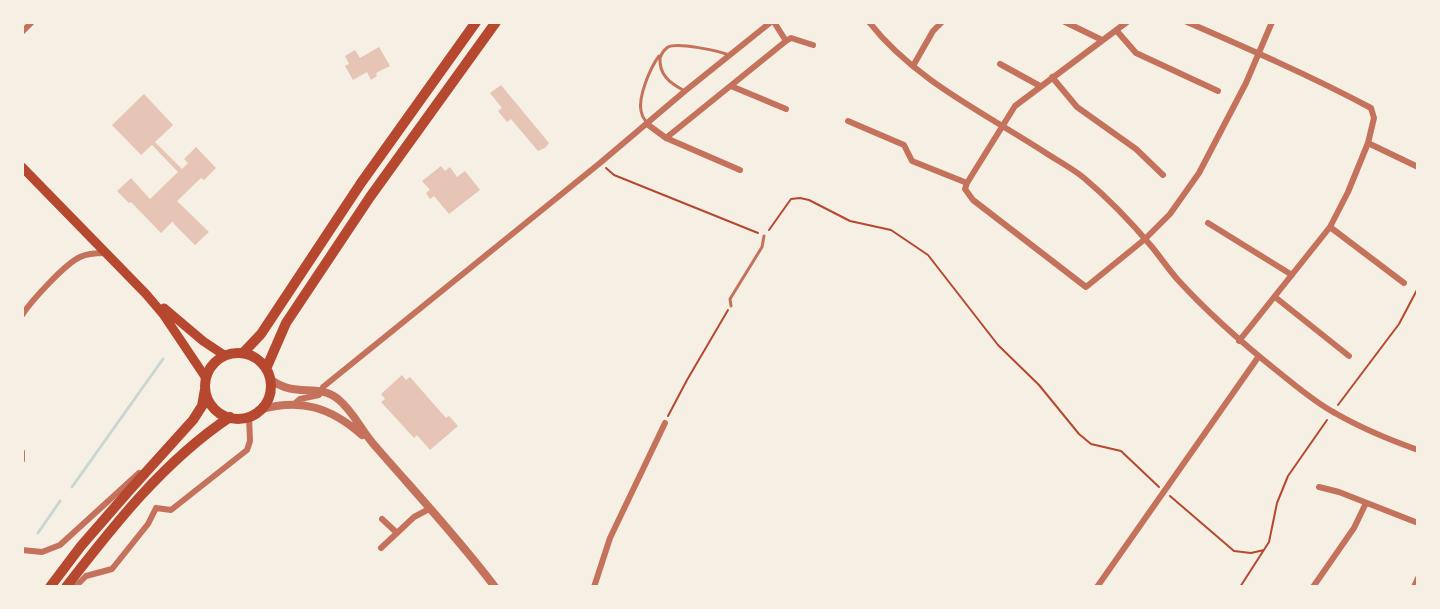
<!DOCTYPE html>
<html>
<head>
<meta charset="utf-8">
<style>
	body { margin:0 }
	#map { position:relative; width:1440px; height:609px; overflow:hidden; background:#f6efe4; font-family:Ubuntu,sans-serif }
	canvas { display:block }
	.frame { position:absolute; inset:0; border:24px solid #f6efe4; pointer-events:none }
</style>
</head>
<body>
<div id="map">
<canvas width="1440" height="609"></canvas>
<div class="frame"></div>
</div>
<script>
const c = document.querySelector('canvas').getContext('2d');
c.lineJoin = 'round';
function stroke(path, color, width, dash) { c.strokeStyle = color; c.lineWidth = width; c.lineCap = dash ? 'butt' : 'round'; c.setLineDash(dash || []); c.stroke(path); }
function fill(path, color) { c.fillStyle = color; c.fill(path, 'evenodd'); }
stroke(new Path2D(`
	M72 487 163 359
	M38 533 60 501`), '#c9d6d2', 3);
fill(new Path2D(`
	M379 47 390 66 376 73 377 76 371 80 367 72 353 80 345 66 349 64 345 56 355 50 360 58Z
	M501 85 549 143 545 148 538 151 511 119 507 122 498 111 502 108 490 93Z
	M144 94 173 125 155 142 182 169 188 163 184 159 196 147 216 168 204 180 201 178 177 201 209 232 195 245 174 224 173 221 161 233 131 202 129 203 117 191 131 178 150 199 178 172 152 145 141 155 112 125Z
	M441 166 445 171 450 167 457 177 465 171 480 190 449 214 434 196 430 199 426 193 430 190 422 181Z
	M402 375 406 380 410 377 446 418 449 416 458 426 430 450 417 435 414 438 381 402 385 399 381 394Z`), '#e6c5b7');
stroke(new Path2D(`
	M606 168 614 175 758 233
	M769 230 791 199 800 198 809 200 850 221 891 230 928 255 998 345 1039 385 1079 434 1091 444 1121 451 1159 487
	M1338 405 1399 324 1418 288
	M668 416 687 380 728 310
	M1170 496 1234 551 1251 553 1264 550
	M1240 587 1269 542 1277 503 1288 476 1327 420`), '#b5482f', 2);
stroke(new Path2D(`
	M683 90C670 83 659 75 660 58 662 53 663 51 668 47 678 42 719 51 729 55
	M647 123C644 119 642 117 641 111 638 97 650 68 659 56
	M731 306 730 299 762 247 764 236`), '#c5725c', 3);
stroke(new Path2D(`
	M774 22 786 41
	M869 22C916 82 987 114 1049 155 1060 162 1073 169 1084 178 1109 199 1131 222 1152 247 1161 258 1169 270 1178 280 1209 314 1241 342 1276 370 1295 385 1314 402 1335 413 1361 428 1390 440 1418 450
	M1065 22 1102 40
	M1127 22 1015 106 967 183 965 189 973 200 1086 287 1145 239 1170 214 1199 173 1246 83 1272 22
	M1187 22C1249 49 1311 76 1371 108L1374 118 1368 143 1348 192 1330 227 1239 341
	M1116 30 1136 53 1218 91
	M22 32 32 22
	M1000 64 1040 86
	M913 66 933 31 942 22
	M1052 77 1077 107 1136 149 1163 175
	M731 86 786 109
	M848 121 904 145 912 161 967 183
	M647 124 666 138 740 170
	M666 138 786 41 791 38 813 45
	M1368 143 1418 167
	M1208 223 1292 275
	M1330 227 1404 283
	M1275 297 1349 356
	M22 315C32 300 65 264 80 257 88 253 97 253 105 253
	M293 405 300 399 319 395 323 387 600 163 685 91 771 22
	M22 452V460
	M1319 487 1339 492 1418 523
	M156 508 171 510 247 450 250 441 249 416
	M382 519 397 533
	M381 548 414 517 429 509
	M22 550 42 552 60 545 139 473
	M75 587 86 576 112 569 148 524 156 508
	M594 587 610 538 665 423
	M1097 587 1259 356
	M1313 587 1354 528 1366 503
	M1414 587 1418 578`), '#c5725c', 6);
stroke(new Path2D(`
	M270 379C296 399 316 382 338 399 354 412 362 432 376 447 416 493 458 538 495 587
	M259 410C301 398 330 407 362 435`), '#c5725c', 8);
stroke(new Path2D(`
	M22 167 146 294 163 314 206 378
	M164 308 203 341 224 355`), '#b5482f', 9);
stroke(new Path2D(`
	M243 353 261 334 361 183 476 22
	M205 386a33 33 0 1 1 66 0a33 33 0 1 1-66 0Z
	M266 369 286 323 370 197 496 22
	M50 587 81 546 128 492 193 420 202 406 205 389
	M66 587C114 525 164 461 230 417`), '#b5482f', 10);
</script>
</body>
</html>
